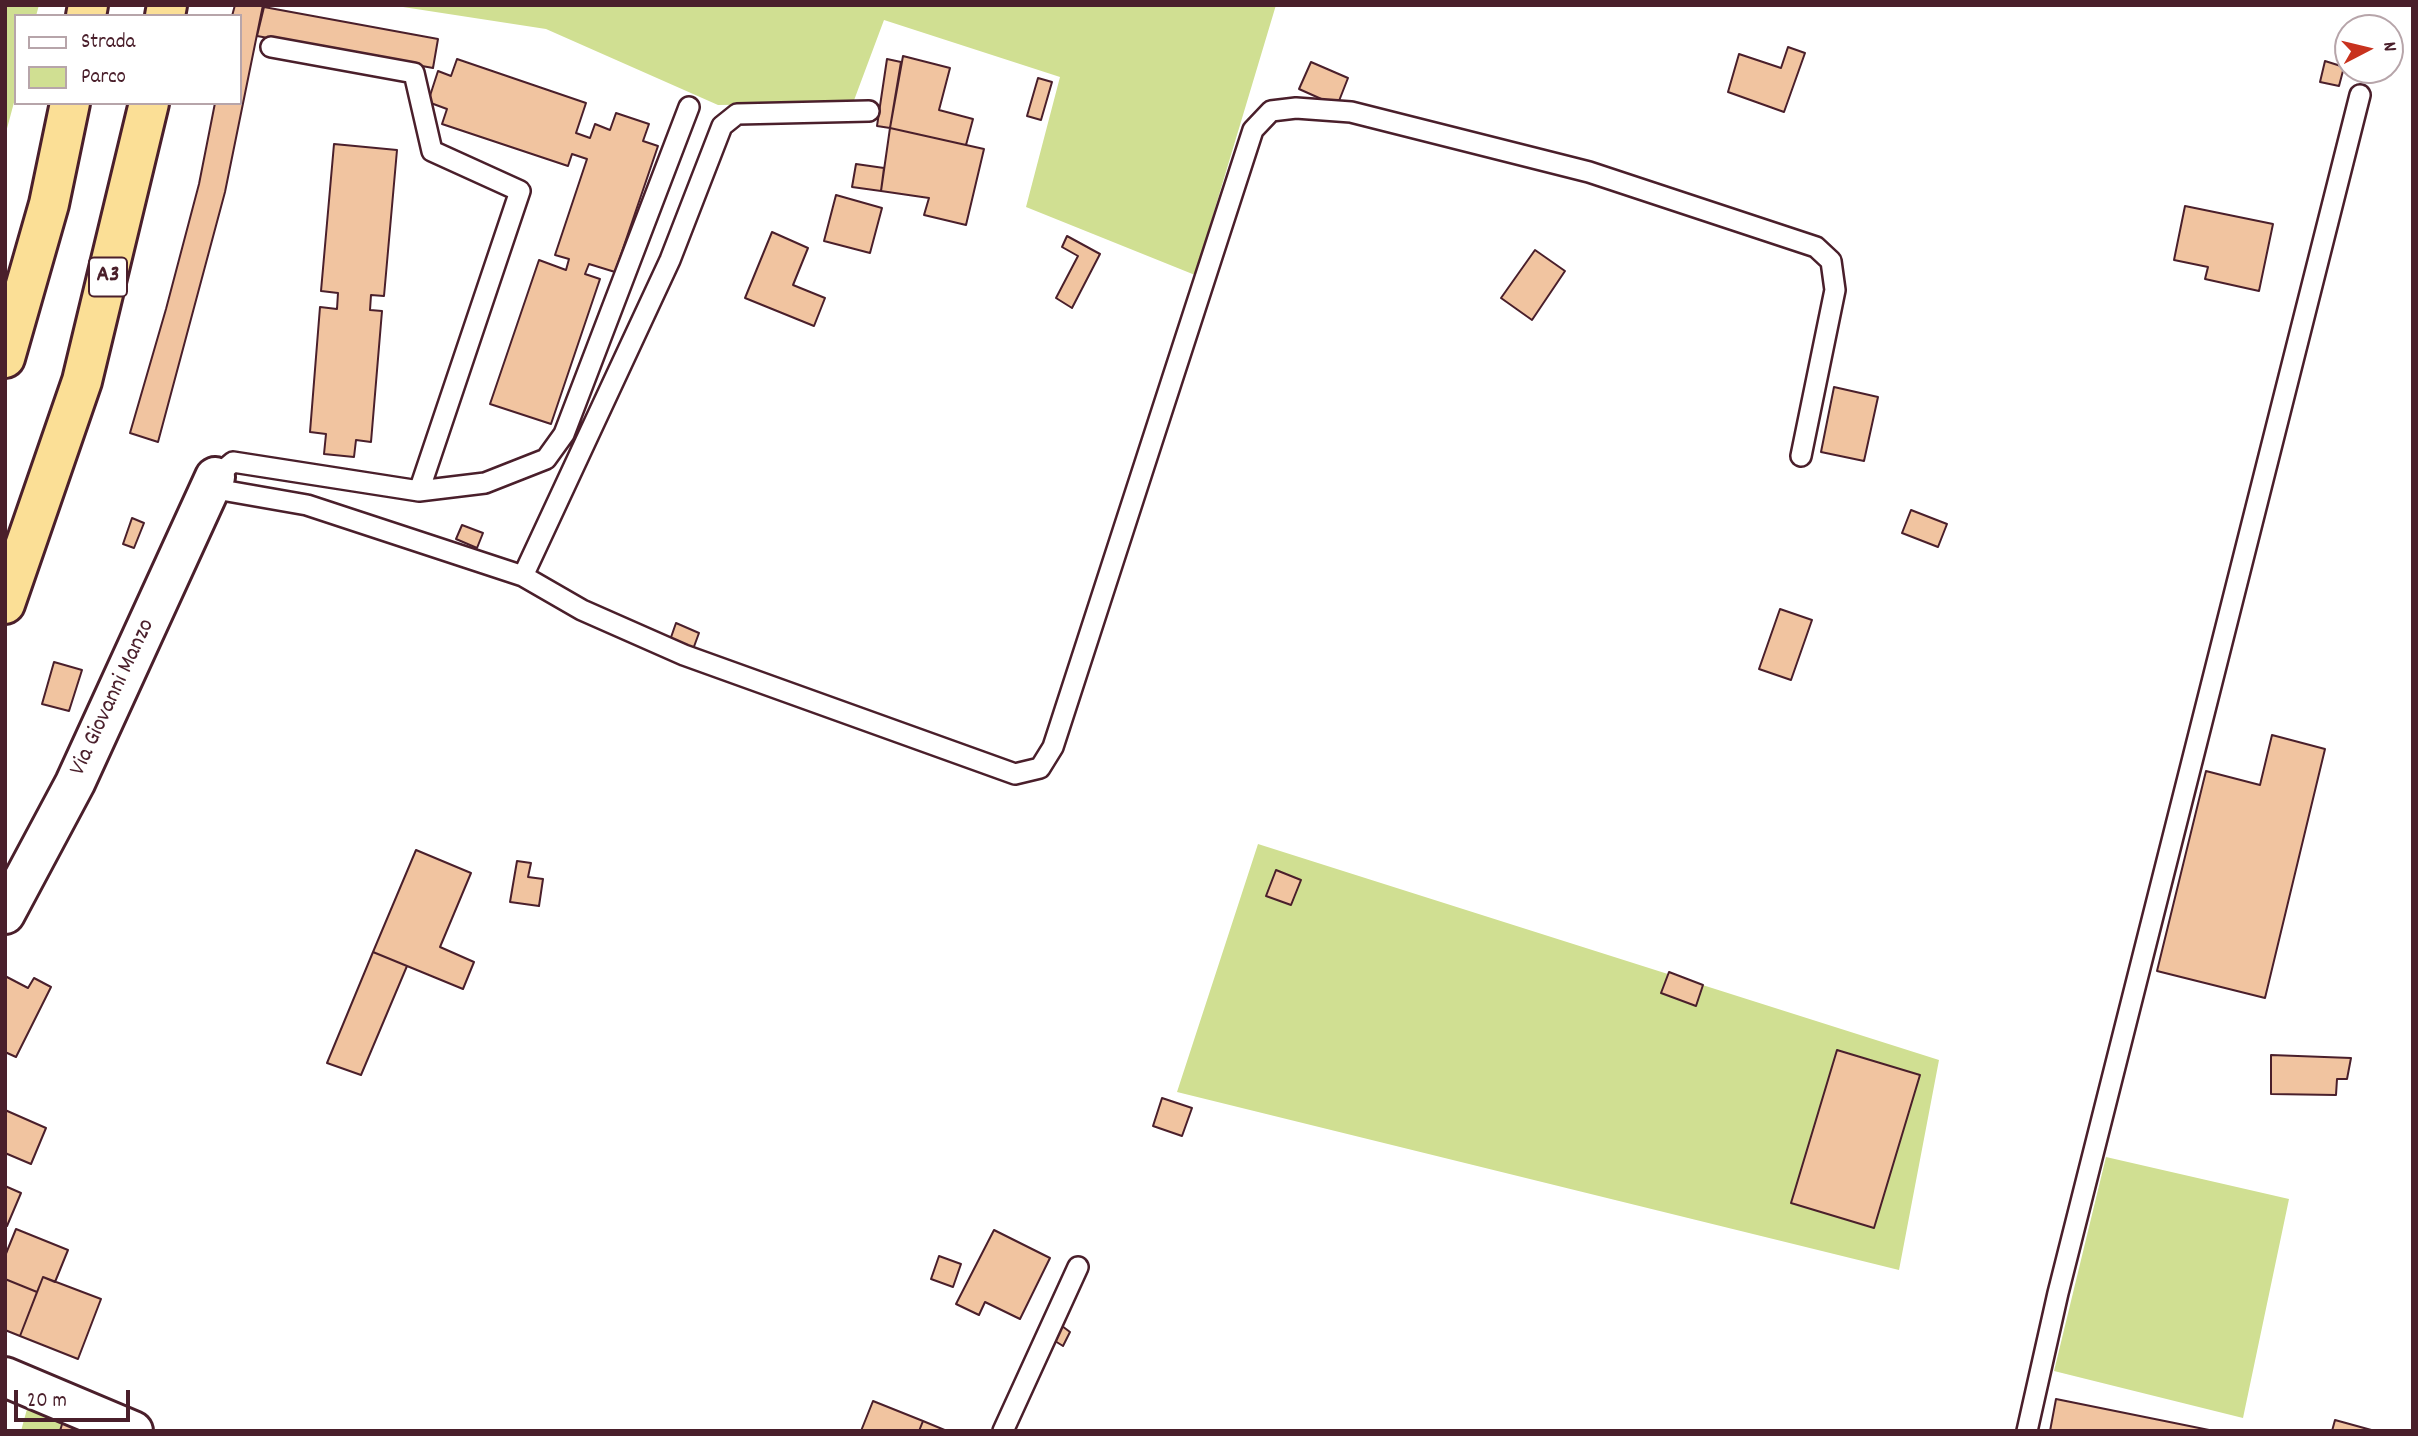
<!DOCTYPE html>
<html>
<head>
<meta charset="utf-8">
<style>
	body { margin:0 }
	#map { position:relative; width:2418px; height:1436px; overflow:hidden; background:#fff; font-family:Dekko,sans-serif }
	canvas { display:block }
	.frame { position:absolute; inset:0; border:7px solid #4a1f2b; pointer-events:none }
	.legend { position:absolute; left:14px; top:14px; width:228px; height:91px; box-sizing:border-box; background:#fff; border:2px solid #b7a5aa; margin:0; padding:9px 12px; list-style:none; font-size:21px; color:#4a1f2b }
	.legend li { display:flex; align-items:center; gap:14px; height:35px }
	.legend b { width:35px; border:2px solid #b7a5aa }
	.north { position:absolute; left:2334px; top:14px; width:70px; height:70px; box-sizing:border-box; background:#fff; border:2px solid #b7a5aa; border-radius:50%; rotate:83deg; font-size:19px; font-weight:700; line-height:28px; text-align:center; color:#4a1f2b }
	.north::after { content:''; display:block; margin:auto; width:24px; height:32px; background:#c8321e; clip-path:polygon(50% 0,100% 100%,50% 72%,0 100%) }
	.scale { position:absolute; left:14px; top:1390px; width:116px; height:32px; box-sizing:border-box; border:4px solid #4a1f2b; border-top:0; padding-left:9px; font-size:21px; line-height:24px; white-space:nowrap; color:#4a1f2b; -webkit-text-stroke:5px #fff; paint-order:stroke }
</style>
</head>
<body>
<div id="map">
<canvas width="2418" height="1436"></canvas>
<div class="frame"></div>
<ul class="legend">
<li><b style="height:9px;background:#fff"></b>Strada</li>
<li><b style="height:19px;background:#d0df92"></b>Parco</li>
</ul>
<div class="north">N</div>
<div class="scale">20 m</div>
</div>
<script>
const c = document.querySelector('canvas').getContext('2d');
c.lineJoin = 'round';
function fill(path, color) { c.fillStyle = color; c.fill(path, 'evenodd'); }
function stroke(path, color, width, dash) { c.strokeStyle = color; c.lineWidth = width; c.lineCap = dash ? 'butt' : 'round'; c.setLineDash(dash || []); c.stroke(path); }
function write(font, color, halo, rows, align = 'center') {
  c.font = font + ' Dekko,sans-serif'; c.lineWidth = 6; c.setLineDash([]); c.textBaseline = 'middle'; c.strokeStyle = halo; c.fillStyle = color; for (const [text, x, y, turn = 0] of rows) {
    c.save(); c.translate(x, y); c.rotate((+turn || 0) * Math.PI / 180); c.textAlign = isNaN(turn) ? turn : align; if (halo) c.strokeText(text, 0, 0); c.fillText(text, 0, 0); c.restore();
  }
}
fill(new Path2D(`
	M5 5H39L36 16H16V95L5 136Z
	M390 5H1276L1195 275 1026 207 1060 77 884 20 853 103 718 105 546 29Z
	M1258 844 1939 1060 1899 1270 1177 1092Z
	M2106 1157 2289 1199 2243 1418 2054 1371Z
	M27 1409 63 1421 80 1431H21Z`), '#d0df92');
const building = new Path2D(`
	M235 5H263L225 192 158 442 130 433 166 309 199 184 215 103H240V16H232Z
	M264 7 438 39 433 68 257 36Z
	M1788 47 1805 53 1784 112 1728 92 1739 54 1781 68Z
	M903 56 950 68 939 110 973 119 966 145 890 128Z
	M457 59 586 103 576 133 590 138 595 124 610 130 616 113 649 124 643 141 658 146 615 272 589 264 585 274 600 279 551 424 490 404 539 260 566 270 569 259 555 255 587 159 572 154 568 166 442 124 447 109 428 102 438 71 451 76Z
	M887 59 901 62 890 128 877 126Z
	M2325 61 2344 67 2339 86 2320 82Z
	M1311 62 1348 78 1337 106 1299 89Z
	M1038 78 1052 82 1041 120 1027 116Z
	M890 128 984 149 966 225 924 215 929 198 881 191Z
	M334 144 397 150 384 296 371 295 370 310 382 311 371 442 356 440 354 457 324 454 326 434 310 432 320 307 337 309 338 293 321 291Z
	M856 164 884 168 881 191 852 187Z
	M836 195 882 208 870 253 824 241Z
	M2185 206 2273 224 2259 291 2205 279 2208 267 2174 260Z
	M772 232 808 248 793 285 825 298 814 326 745 298Z
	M1067 236 1100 254 1072 308 1056 298 1078 256 1062 247Z
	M1535 250 1565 271 1532 320 1501 298Z
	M1834 387 1878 397 1864 461 1821 452Z
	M1911 510 1947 524 1938 547 1902 533Z
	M132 518 144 523 134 548 123 544Z
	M462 525 483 533 477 548 456 539Z
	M1780 609 1812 620 1791 680 1759 669Z
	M676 623 699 633 692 652 669 643Z
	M54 662 82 670 69 711 42 704Z
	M2272 735 2325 749 2265 998 2157 971 2206 771 2260 785Z
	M416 850 471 873 440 947 474 962 463 989 373 952Z
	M517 861 531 863 528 877 543 879 539 906 510 902Z
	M1276 870 1301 880 1291 905 1266 896Z
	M373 952 407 966 361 1075 327 1063Z
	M1669 972 1703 985 1696 1006 1661 993Z
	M5 976 28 988 34 978 51 987 16 1057 5 1052Z
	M1837 1050 1920 1075 1874 1228 1791 1203Z
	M2271 1055 2351 1058 2347 1079H2337L2336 1095 2271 1094Z
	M1162 1098 1192 1108 1182 1136 1153 1126Z
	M5 1110 46 1128 31 1164 5 1153Z
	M5 1186 21 1193 7 1226H5Z
	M16 1229 68 1250 55 1282 43 1277 37 1292 5 1279V1256Z
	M994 1230 1050 1258 1020 1319 985 1302 979 1315 956 1304Z
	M939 1256 961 1264 953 1287 931 1279Z
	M43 1277 101 1299 78 1359 20 1336Z
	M5 1279 37 1292 20 1336 5 1330Z
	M1062 1326 1070 1332 1063 1346 1055 1341Z
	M2056 1399 2214 1431H2050Z
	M873 1401 923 1421 919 1431H861Z
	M2335 1420 2375 1431H2332Z
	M63 1421 85 1431H60Z
	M923 1421 947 1431H919Z`);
fill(building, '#f1c4a0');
stroke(building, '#4a1f2b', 2);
const service = new Path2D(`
	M215 477 233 462 419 491 520 191 432 151 414 73 271 47
	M210 488 307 505 523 576 670 260 722 126 737 114 869 111
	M419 491 485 483 546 459 564 434 689 107
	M523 576 582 610 684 655 1015 774 1040 768 1053 747 1253 130 1271 111 1296 108 1351 112 1589 172 1816 247 1831 261 1835 290 1801 456
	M1003 1431 1078 1267
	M2027 1431 2058 1293 2360 95`);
const minor = new Path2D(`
	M5 914 75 783 215 477`);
const tertiary = new Path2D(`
	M5 1377 133 1431`);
const motorway = new Path2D(`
	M86 16 88 5
	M165 16 167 5
	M5 358 49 204 70 103
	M5 604 82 381 149 103`);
stroke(service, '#4a1f2b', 24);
stroke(minor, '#4a1f2b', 44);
stroke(tertiary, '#4a1f2b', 44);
stroke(motorway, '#4a1f2b', 44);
stroke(service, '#fff', 19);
stroke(minor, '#fff', 38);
stroke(tertiary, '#fff', 38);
stroke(motorway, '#fbdf96', 38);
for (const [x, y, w] of [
	[108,277,38]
]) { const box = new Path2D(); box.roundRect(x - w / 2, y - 19.5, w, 39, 5); c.fillStyle = '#fff'; c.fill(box); stroke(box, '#4a1f2b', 2); }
write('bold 23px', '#4a1f2b', null, [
	["A3",108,277]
]);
write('24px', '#4a1f2b', '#fff', [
	["Via Giovanni Manzo",114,698,-65]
]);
</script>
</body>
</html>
